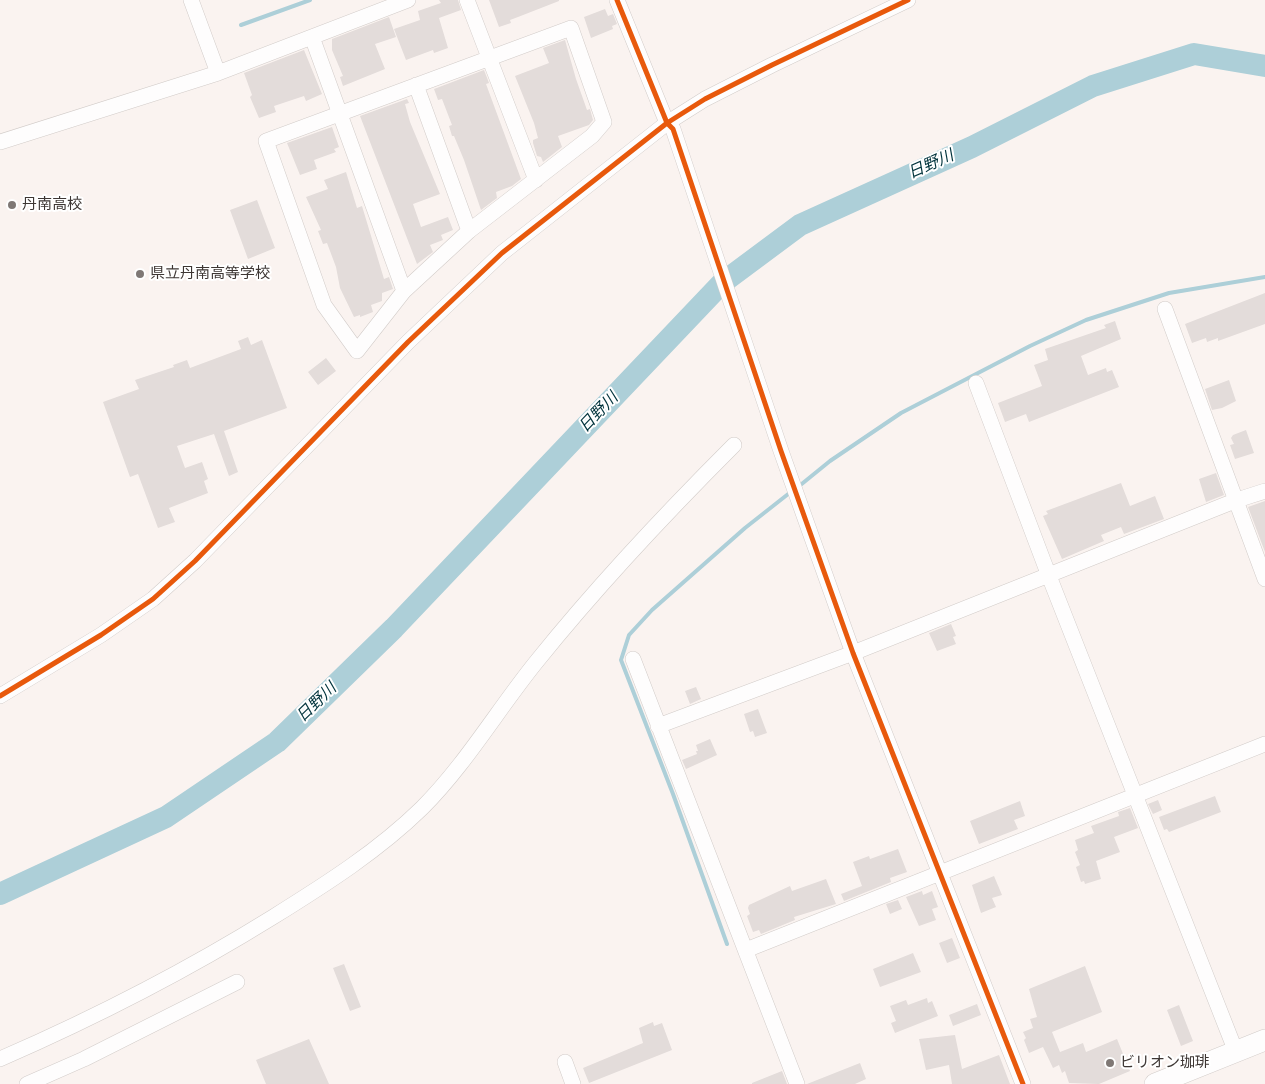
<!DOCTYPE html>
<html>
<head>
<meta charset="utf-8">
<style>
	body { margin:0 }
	canvas { display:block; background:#faf3f0 }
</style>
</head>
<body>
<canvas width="1265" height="1084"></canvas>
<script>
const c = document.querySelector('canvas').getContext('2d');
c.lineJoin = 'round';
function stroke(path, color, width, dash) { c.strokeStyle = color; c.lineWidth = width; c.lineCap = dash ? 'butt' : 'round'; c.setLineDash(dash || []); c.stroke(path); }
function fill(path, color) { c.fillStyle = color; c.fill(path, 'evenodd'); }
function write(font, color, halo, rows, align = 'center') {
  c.font = font + ' "Sofia Sans Condensed","Noto Sans JP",sans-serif'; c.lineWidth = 4; c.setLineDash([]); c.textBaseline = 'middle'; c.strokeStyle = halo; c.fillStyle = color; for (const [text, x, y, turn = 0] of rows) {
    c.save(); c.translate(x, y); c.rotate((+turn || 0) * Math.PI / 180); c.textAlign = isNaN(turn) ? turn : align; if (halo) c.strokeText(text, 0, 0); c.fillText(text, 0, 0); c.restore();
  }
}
stroke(new Path2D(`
	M241 25 310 0
	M798 487 830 461 901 413 1030 346 1086 320 1169 293 1265 277
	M727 944 673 794 621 660 629 635 652 610 745 528 792 491`), '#adcfd8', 4);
stroke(new Path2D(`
	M0 894 166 817 277 742 394 628 722 283 800 225 972 147 1093 86 1194 54 1265 66`), '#adcfd8', 22);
fill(new Path2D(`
	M439 0H458L461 10 439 18 448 48 434 53 433 50 406 60 394 29 420 20 418 11 441 3Z
	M489 0H559V1L518 17 510 20 511 23 499 27Z
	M605 9 608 16 613 14 617 24 612 26 613 29 591 38 584 17Z
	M389 17 396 37 375 44 385 69 343 86 340 77 343 76 332 50V39Z
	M565 40 576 79 587 110 590 109 593 120 589 125 558 136 562 147 543 162 541 157 537 156 533 143V140L538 138 534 123 515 76 549 63 543 48Z
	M304 50 322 94 306 101 304 96 274 106 276 112 259 118 250 97 252 95 244 73Z
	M484 70 489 83 486 84 521 179 512 186 496 192 497 198 481 210 464 160 454 136H452L449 126 452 125 442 99 438 100 434 89Z
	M407 99 409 103 405 104 410 122 440 194 413 204 421 227 448 217 453 230 441 235 443 240 430 245 433 252 417 264 360 116Z
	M332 127 339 147 334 149 336 152 314 160 317 169 300 175 287 143Z
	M346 172 357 208 362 206 384 279 389 277 393 289 382 293V301L371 305 373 312 360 317V315L354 317 340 288 336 267 327 243 323 244 318 231 321 230 306 197 328 189 324 180Z
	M257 200 275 248 248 259 230 210Z
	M1265 293V324L1218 341V338L1207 342 1206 338 1192 343 1185 324Z
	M1115 321 1121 339 1081 356 1088 375 1106 368 1107 372 1112 370 1119 387 1029 422 1026 414 1005 422 998 403 1042 386 1034 365 1048 360 1045 349 1106 328 1104 325Z
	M248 337 251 345 262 340 287 408 224 431 238 472 229 476 214 434 177 446 185 468 202 462 208 479 204 481 208 493 169 508 175 522 158 528 138 474 130 477 103 402 139 389 135 380 174 367 173 365 187 360 190 368 241 349 238 341Z
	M326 358 336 371 318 385 308 372Z
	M1229 380 1236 401 1222 408 1212 410 1205 389Z
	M1246 430 1254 453 1235 459 1230 445 1234 444 1231 438 1233 435Z
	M1216 473 1224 495 1206 502 1199 479Z
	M1121 483 1130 506 1155 496 1164 519 1124 534 1121 527 1101 535 1104 541 1062 559 1043 516 1048 514 1046 511Z
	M1265 501V552L1248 507Z
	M951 624 956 636 953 637 956 644 937 651 929 633Z
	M696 687 701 699 690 704 685 691Z
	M758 709 767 733 755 737 753 731 750 732 744 714Z
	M710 739 717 755 686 769 682 760 697 754 696 751H698L696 745Z
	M1215 796 1221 812 1169 832 1167 829 1164 830 1159 817Z
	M1158 800 1162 810 1153 814 1148 804Z
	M1020 801 1025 816 1014 820 1018 829 979 844 970 821Z
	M1130 808 1138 828 1114 837 1120 852 1096 861 1101 879 1085 884 1084 881 1081 882 1076 867 1080 865 1075 852 1078 850 1075 840 1094 833 1091 826 1119 816 1118 812Z
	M898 849 907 872 890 878 891 882 844 901 841 894 862 886 853 862 869 856 870 859Z
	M994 876 1002 895 992 898 996 907 981 913 972 885Z
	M826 879 836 904 794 917 795 920 761 934 759 930 753 932 747 916 750 914 748 908 749 905 790 886 792 891Z
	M922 891 923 895 932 891 938 907 932 909 936 920 919 926 906 897Z
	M898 900 902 909 890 914 886 904Z
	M952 938 960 958 947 963 939 943Z
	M913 953 921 972 880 987 873 969Z
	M344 964 361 1007 350 1011 333 968Z
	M1085 966 1102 1012 1052 1032 1060 1052 1083 1043 1086 1052 1117 1039 1130 1071 1099 1084 1069 1083 1065 1071 1062 1073 1059 1065 1053 1068 1043 1047 1029 1053 1024 1040 1026 1038 1023 1032 1033 1028 1030 1019 1037 1017 1029 989Z
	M927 998 928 1003 932 1001 938 1016 895 1033 891 1023 896 1021 890 1006 906 1000 908 1005Z
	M977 1004 981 1015 953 1026 949 1015Z
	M1179 1005 1193 1041 1181 1046 1167 1010Z
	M653 1022 654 1026 662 1023 672 1050 589 1083 583 1068 643 1043 639 1028Z
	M955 1035 962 1069 999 1055 1010 1084H952L949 1065 926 1070 919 1039Z
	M309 1039 329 1084H266L256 1060Z
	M860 1063 866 1079 855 1084H807Z
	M782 1071 787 1084H752V1083Z`), '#e3dcda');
const minor = new Path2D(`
	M191 0 218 73
	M467 0 536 180
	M617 0 667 123 673 129 781 451 853 653 1023 1084
	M571 28 604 122 592 136 469 231 404 291 357 351 324 305 266 141Z
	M312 37 404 291
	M416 85 469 231
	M0 142 218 73 408 0
	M1165 309 1265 579
	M976 383 1049 576 1236 1052
	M633 659 797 1084
	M0 696 101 635 153 599 195 561 408 342 502 253 667 123 705 99 772 65 908 0
	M658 726 853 653 1237 500 1265 491
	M746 950 1265 744
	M0 1059C94 1018 186 971 273 917 326 884 378 851 422 808 466 764 498 709 537 661 599 584 664 515 734 445
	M565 1062 573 1084
	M27 1084 84 1059 237 982`);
const highway = new Path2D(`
	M1155 1084 1265 1040`);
stroke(minor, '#d2ccc9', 16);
stroke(highway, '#d2ccc9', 22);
stroke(minor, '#fefdfd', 15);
stroke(highway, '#fefdfd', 21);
stroke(new Path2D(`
	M617 0 667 123 673 129 781 451 853 653 1023 1084
	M0 696 101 635 153 599 195 561 408 342 502 253 667 123 705 99 772 65 908 0`), '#e8590c', 5);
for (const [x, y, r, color] of [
	[12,205,5,"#7f7875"],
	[140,274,5,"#7f7875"],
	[1110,1063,5,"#7f7875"]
]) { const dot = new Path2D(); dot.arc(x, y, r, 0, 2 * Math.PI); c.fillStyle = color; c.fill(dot); stroke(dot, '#fff', 2); }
write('15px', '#3d3633', '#fff', [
	["丹南高校",22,205],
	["県立丹南高等学校",150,274],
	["ビリオン珈琲",1120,1063]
], 'left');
write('italic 16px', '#00333c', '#fff', [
	["日野川",931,165,-24],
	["日野川",599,413,-46],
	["日野川",317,703,-44]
]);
</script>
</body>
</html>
